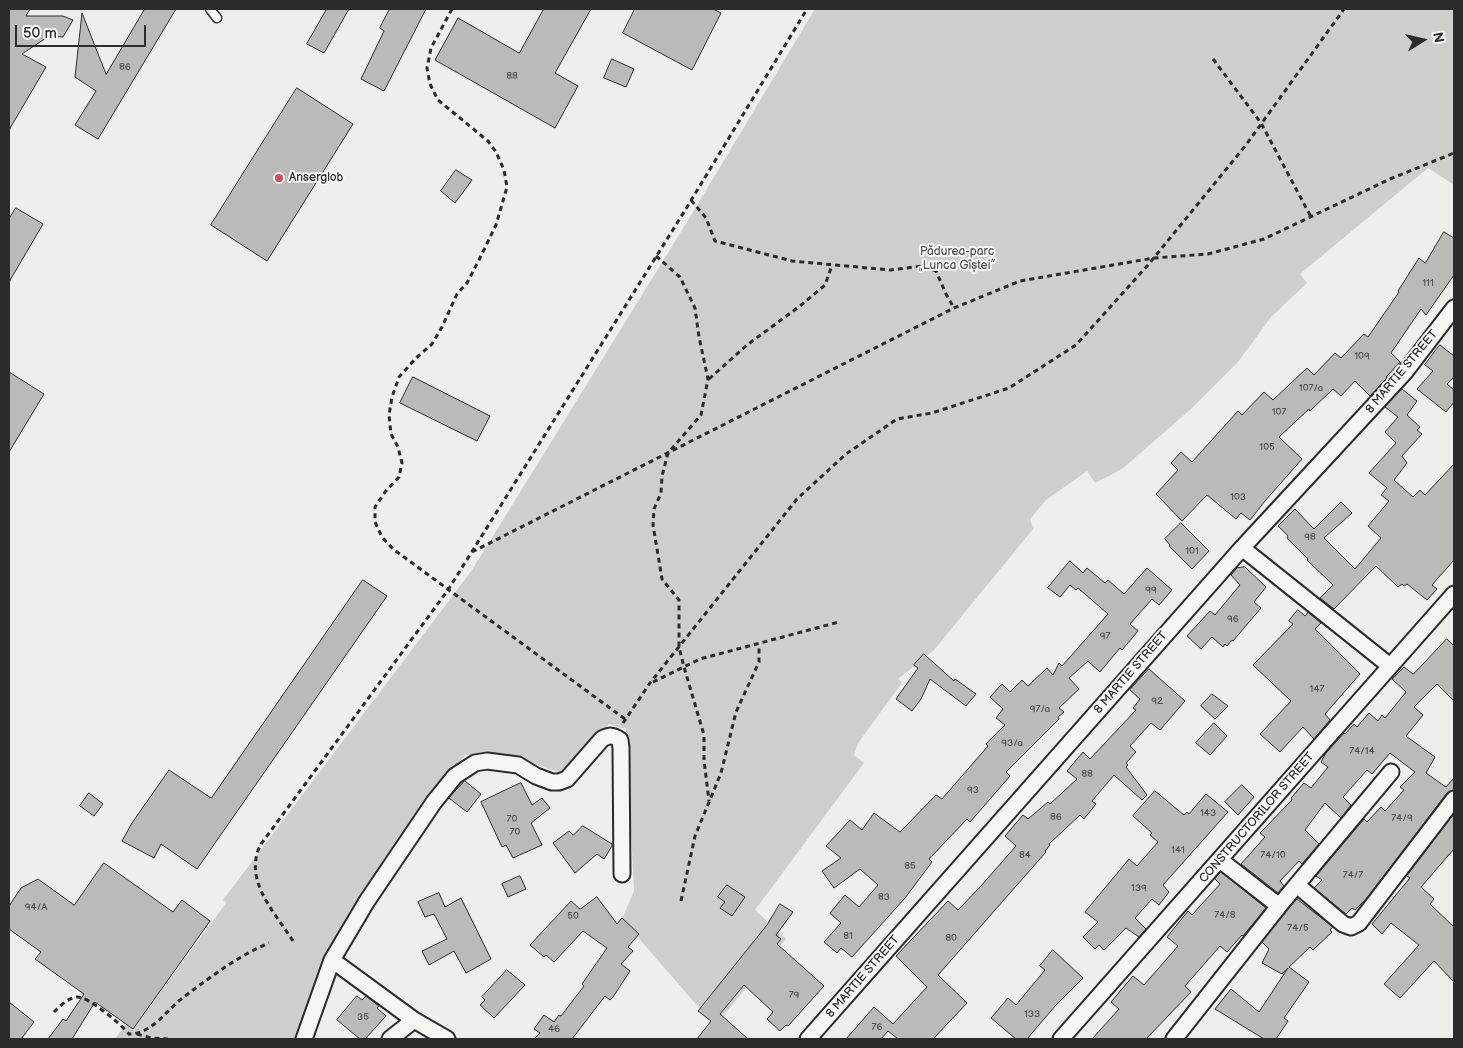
<!DOCTYPE html>
<html>
<head>
<meta charset="utf-8">
<style>
	body { margin:0 }
	#map { position:relative; width:1463px; height:1048px; overflow:hidden; background:#eeeeea; font-family:"Balsamiq Sans",sans-serif }
	canvas { display:block }
	.frame { position:absolute; inset:0; border:10px solid #2b2b2b; pointer-events:none }
	.north { position:absolute; left:1398px; top:15px; width:50px; height:50px; -webkit-text-stroke:4px #f6f6f2; paint-order:stroke; rotate:80deg; font-size:14px; font-weight:700; line-height:20px; text-align:center; color:#2b2b2b }
	.north::after { content:''; display:block; margin:auto; width:18px; height:22px; background:#2b2b2b; clip-path:polygon(50% 0,100% 100%,50% 72%,0 100%) }
	.scale { position:absolute; left:15px; top:25px; width:131px; height:22px; box-sizing:border-box; border:2px solid #2b2b2b; border-top:0; padding-left:6px; font-size:15px; line-height:18px; white-space:nowrap; color:#2b2b2b; -webkit-text-stroke:4px #f6f6f2; paint-order:stroke }
</style>
</head>
<body>
<div id="map">
<canvas width="1463" height="1048"></canvas>
<div class="frame"></div>
<div class="north">N</div>
<div class="scale">50 m</div>
</div>
<script>
const c = document.querySelector('canvas').getContext('2d');
c.lineJoin = 'round';
function fill(path, color) { c.fillStyle = color; c.fill(path, 'evenodd'); }
function stroke(path, color, width, dash) { c.strokeStyle = color; c.lineWidth = width; c.lineCap = dash ? 'butt' : 'round'; c.setLineDash(dash || []); c.stroke(path); }
function write(font, color, halo, rows, align = 'center') {
  c.font = font + ' "Balsamiq Sans",sans-serif'; c.lineWidth = 4; c.setLineDash([]); c.textBaseline = 'middle'; c.strokeStyle = halo; c.fillStyle = color; for (const [text, x, y, turn = 0] of rows) {
    c.save(); c.translate(x, y); c.rotate((+turn || 0) * Math.PI / 180); c.textAlign = isNaN(turn) ? turn : align; if (halo) c.strokeText(text, 0, 0); c.fillText(text, 0, 0); c.restore();
  }
}
fill(new Path2D(`
	M815 9H1454V185L1428 168 1300 274 1307 283 1271 317 1238 362 1191 409 1122 469 1095 483 1087 471 1046 500 1030 519 1033 529 934 650 898 679 902 683 858 743 854 755 864 763 755 910 786 939 715 1026 622 919 634 891 626 729 609 724 564 774 520 759 492 754 465 755 336 951 296 1039H115L126 1024 133 1029 226 903 223 900 472 570 687 222Z`), '#cececa');
const building = new Path2D(`
	M9 9H30L26 16H63L73 20 63 37 49 36 22 54 46 67 9 130Z
	M145 9H176L98 139 75 125 96 91 75 77 82 13 106 74Z
	M327 9H349L324 53 307 44Z
	M390 9H426L384 91 361 79 384 31 380 28Z
	M544 9H591L555 73 578 86 555 128 435 60 458 18 519 53Z
	M635 9H713L721 13 692 70 623 33Z
	M612 59 634 69 626 87 604 78Z
	M297 88 353 124 267 261 211 225Z
	M456 170 472 180 455 203 441 191Z
	M16 208 43 224 9 282V219Z
	M1444 232 1454 238V275L1426 315 1421 309 1391 353 1400 362 1386 377 1387 378 1370 396 1355 381 1341 396 1333 389 1310 411 1309 409 1279 437 1302 459 1265 501 1250 520 1241 513 1236 519 1207 495 1182 521 1156 494 1178 470 1171 463 1181 452 1192 462 1238 411 1242 415 1264 392 1273 400 1307 368 1314 375 1335 353 1341 358 1364 334 1368 337 1399 292 1398 291 1419 258 1425 263Z
	M1440 345 1454 356V377L1447 384 1454 390V402L1446 412 1417 389 1433 371 1425 365Z
	M9 372 44 394 9 452Z
	M413 377 490 416 477 441 400 403Z
	M1402 389 1417 401 1407 415 1420 427 1417 430 1422 434 1402 456 1407 463 1394 480 1413 497 1420 490 1425 495 1454 464V560L1432 585 1437 589 1427 600 1407 584 1404 586 1402 584 1398 587 1376 566 1334 609 1320 598 1333 585 1307 560 1308 559 1287 538 1288 536 1278 526 1295 509 1314 529 1341 502 1352 513 1324 538 1355 569 1381 538 1368 526 1389 501 1381 495 1387 488 1369 473 1396 443 1385 432 1398 417 1385 407Z
	M1181 523 1209 551 1192 569 1169 546 1170 545 1165 539Z
	M1070 561 1083 573 1087 568 1105 583 1108 580 1124 594 1147 568 1172 590 1159 605 1152 599 1130 624 1138 631 1122 650 1120 648 1100 672 1088 661 1069 678 1079 689 1059 708 1064 712 1058 717 1059 719 1006 772 1010 776 970 822 967 819 929 859 932 862 905 898 852 957 841 948 837 953 824 942 841 923 830 913 845 895 859 907 878 885 860 869 834 888 822 871 841 858 826 846 850 820 862 830 874 813 900 832 936 795 942 799 988 746 986 744 1005 725 996 718 1003 709 990 697 1002 684 1010 692 1022 680 1028 686 1047 668 1053 675 1059 663 1062 666 1108 614 1078 588 1076 590 1070 585 1060 597 1048 588Z
	M1245 567 1266 587 1254 602 1261 608 1233 641 1232 640 1227 646 1225 644 1223 647 1212 637 1201 649 1187 636 1210 611 1215 615 1240 585 1231 575 1237 568Z
	M363 580 387 596 197 869 161 844 154 858 122 841 132 823 169 770 211 798Z
	M1298 610 1305 616 1308 612 1321 623 1315 629 1360 674 1325 714 1330 720 1314 739 1303 727 1280 752 1260 734 1291 701 1253 665 1293 624 1289 621Z
	M1447 639 1454 646V701L1437 684 1414 707 1423 715 1406 736 1435 757 1426 773 1446 787 1454 778V790L1447 793 1366 899 1355 910 1352 908 1346 914 1314 888 1322 880 1316 876 1364 819 1367 822 1381 807 1385 811 1404 790 1400 787 1415 772 1390 753 1372 774 1367 770 1343 797 1351 805 1341 818 1325 803 1305 830 1319 844 1302 864 1299 861 1280 881 1284 886 1278 893 1241 864 1265 837 1260 833 1292 800 1291 798 1304 783 1311 788 1328 767 1321 762 1326 753 1344 733 1345 734 1354 724 1357 727 1369 713 1378 721 1382 715 1385 718 1406 692 1392 679 1404 667 1413 674Z
	M924 654 954 681 955 679 976 694 966 706 930 679 921 699 912 711 896 699 918 668 914 665Z
	M1149 669 1185 701 1160 730 1151 723 1130 746 1136 752 1126 763 1128 765 1126 767 1147 795 1142 800 1114 775 1092 801 1096 804 1084 819 1080 815 1049 844 1050 845 1045 851 1046 852 938 975 967 1003 933 1039H898L888 1031 881 1039H846L874 1007 893 1024 927 987 896 956 948 901 958 910 980 887 1016 846 1005 836 1023 815 1028 819 1048 802 1050 804 1077 779 1067 771 1083 752 1090 759 1136 710 1133 708 1140 699 1130 690Z
	M1212 694 1228 706 1215 719 1201 706Z
	M1214 723 1227 736 1210 755 1196 743Z
	M465 781 481 794 467 812 449 798Z
	M521 783 532 805 542 798 550 808 531 823 542 845 513 858 506 845 502 847 481 802Z
	M1242 785 1254 797 1238 815 1225 802Z
	M1155 791 1184 815 1187 812 1189 814 1206 794 1228 812 1163 885 1169 892 1159 905 1152 899 1135 918 1146 929 1139 937 1126 928 1104 950 1099 945 1095 949 1083 937 1098 922 1085 912 1129 859 1137 866 1158 842 1150 835 1152 833 1133 816Z
	M89 793 103 804 94 816 80 806Z
	M1454 814V849L1421 887 1434 899 1430 904 1454 927V982L1434 961 1400 998 1384 984 1419 945 1391 923 1382 934 1372 924 1410 878 1407 876Z
	M583 826 612 844V846L604 859 597 854 575 873 553 843 569 831 573 835Z
	M104 863 173 912 182 900 210 921 133 1029 95 1002 72 1039H48L63 1019 66 1021 84 994 35 959 41 952 9 929V906L21 888 38 879 74 905Z
	M1221 872 1266 908 1243 936 1242 935 1227 952 1220 946 1185 986 1191 992 1146 1039H1092L1119 1009 1111 1002 1133 976 1144 985 1178 946 1167 937 1188 911 1192 915 1220 884 1215 879Z
	M520 876 526 889 508 897 502 884Z
	M727 885 745 897 732 916 720 908 725 902 718 897Z
	M439 893 445 907 461 898 491 959 466 973 454 951 429 965 422 951 447 939 434 914 425 917 418 902Z
	M597 897 617 924 622 918 639 934 628 947 633 951 621 964 630 971 613 997 610 1000 605 996 572 1039H534L540 1033 534 1029 544 1015 554 1022 559 1015 561 1016 584 986 582 984 607 948 583 931 554 962 546 955 544 957 530 945 571 901 580 909Z
	M1297 899 1333 927 1330 930 1332 932 1313 950 1310 947 1289 967 1309 982 1284 1018 1288 1021 1276 1039H1264L1215 1009 1231 989 1259 1012 1288 968 1282 974 1262 963 1269 949 1262 942Z
	M780 904 793 912 776 935 781 939 777 944 824 986 788 1026 786 1025 780 1031 767 1019 773 1012 744 985 720 1014 748 1039H697L711 1021 698 1011 767 925Z
	M1053 950 1083 978 1056 1005 1027 1039H1016L991 1018 1008 998 1016 1005 1045 970 1040 966Z
	M507 970 525 985 494 1018 480 1005 485 1000 482 997Z
	M357 996 362 1000 366 996 379 1006 377 1008 386 1016 365 1039H360L337 1020Z
	M9 1002 34 1022 21 1039H9Z`);
fill(building, '#babab7');
stroke(building, '#2b2b2b', 1);
const service = new Path2D(`
	M210 9 217 18`);
const minor = new Path2D(`
	M1242 548 1390 666
	M1220 860 1279 906
	M1297 885 1343 924 1351 927 1359 923 1454 799
	M332 960 414 1020 447 1039
	M304 1039 332 960 367 901 434 802 455 776 475 763 487 761 518 765 536 776 552 782H559L567 779 602 739C610 735 613 735 620 740L621 748 622 874
	M390 1039 414 1020
	M808 1039 1242 548 1405 372 1454 308
	M1061 1039 1454 594
	M1174 1039 1279 906 1391 772`);
stroke(service, '#2b2b2b', 11);
stroke(minor, '#2b2b2b', 19);
stroke(new Path2D(`
	M452 9 431 48 427 68 430 84 438 100 488 141 496 152 504 170 507 187 496 225 479 260 467 283 457 294 442 327 432 344 416 358 399 377 392 397 389 415 391 434 398 447 402 463 399 477 385 492 375 507V522L382 537 393 549 625 719
	M1213 59 1261 123 1311 217
	M691 200 706 218 715 241 792 261 890 270 922 266 936 271 946 294 954 308
	M656 256 680 277 695 308 699 337 708 379 701 415 668 453 662 476 661 493 654 509 653 525 662 579 679 600V647L684 667 704 735V760L709 801
	M709 379 747 345 800 306 825 285 832 265
	M472 552 954 308 1020 281 1154 258 1208 254 1264 239 1390 179 1454 153
	M653 682 700 659 839 622
	M623 723 650 683 797 499 846 454 897 419 932 413 1009 388 1076 345 1148 265 1246 145 1344 9
	M681 901 695 836 721 773 736 712 759 662V645
	M293 941C278 917 251 889 256 859 256 854 259 848 261 844L448 590 684 212 807 9
	M54 1012C60 1006 68 998 77 997 88 996 122 1025 129 1034 153 1034 168 1008 185 996 212 976 238 956 269 943
	M137 1034 151 1038 168 1039`), '#2b2b2b', 3, [5, 4]);
stroke(service, '#f6f6f2', 8);
stroke(minor, '#f6f6f2', 15);
for (const [x, y, r, color] of [
	[279,178,5,"#d1495b"]
]) { const dot = new Path2D(); dot.arc(x, y, r, 0, 2 * Math.PI); c.fillStyle = color; c.fill(dot); stroke(dot, '#f6f6f2', 2); }
write('10px', '#4f4f4e', null, [
	["86",125,67],
	["88",512,76],
	["111",1428,283],
	["109",1362,356],
	["107/a",1311,388],
	["107",1279,412],
	["105",1267,447],
	["103",1238,497],
	["98",1310,537],
	["101",1192,551],
	["99",1151,590],
	["96",1233,619],
	["97",1105,636],
	["147",1317,689],
	["92",1157,701],
	["97/a",1040,709],
	["93/a",1012,743],
	["74/14",1362,751],
	["88",1087,774],
	["93",973,790],
	["143",1208,813],
	["86",1056,817],
	["74/9",1402,818],
	["70",512,819],
	["70",515,832],
	["141",1178,850],
	["84",1025,855],
	["74/10",1273,855],
	["85",910,866],
	["74/7",1353,875],
	["139",1139,888],
	["83",884,897],
	["94/A",36,907],
	["74/8",1225,915],
	["50",573,916],
	["74/5",1298,928],
	["81",848,936],
	["80",951,938],
	["79",794,995],
	["133",1032,1014],
	["35",363,1017],
	["76",877,1027],
	["46",554,1029]
]);
write('12px', '#2b2b2b', '#f6f6f2', [
	["Anserglob",289,178]
], 'left');
write('12px', '#545453', '#f6f6f2', [
	["Pădurea-parc",957,252],
	["„Lunca Gîștei”",957,266]
]);
write('12px', '#2b2b2b', '#f6f6f2', [
	["8 MARTIE STREET",1402,372,-50],
	["8 MARTIE STREET",1131,673,-49],
	["CONSTRUCTORILOR STREET",1257,818,-49],
	["8 MARTIE STREET",863,977,-49]
]);
</script>
</body>
</html>
